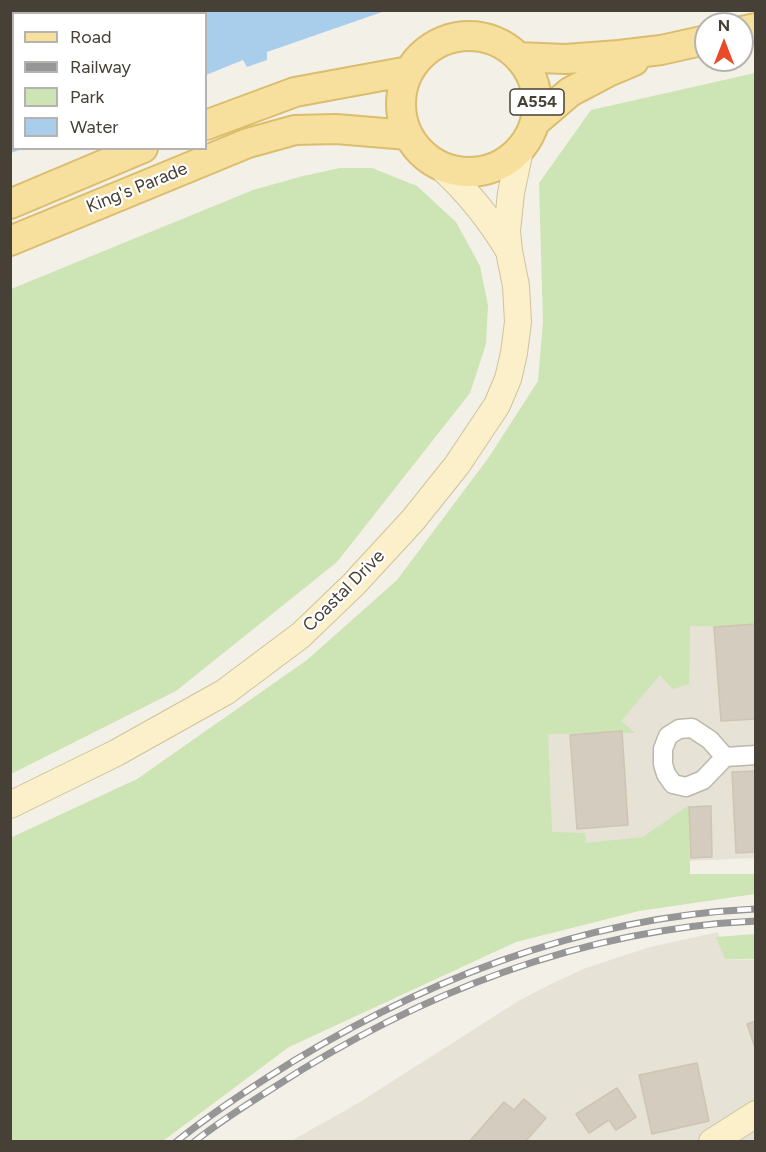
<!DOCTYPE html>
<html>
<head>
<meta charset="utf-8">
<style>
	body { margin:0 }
	#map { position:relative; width:766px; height:1152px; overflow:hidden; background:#f3f0e8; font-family:Figtree,sans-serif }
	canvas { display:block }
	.frame { position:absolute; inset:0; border:12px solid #464037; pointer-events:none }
	.legend { position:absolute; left:12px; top:12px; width:195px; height:138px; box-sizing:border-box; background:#fff; border:2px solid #b5b3af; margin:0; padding:8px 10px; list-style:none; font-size:18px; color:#464037 }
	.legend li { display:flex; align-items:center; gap:12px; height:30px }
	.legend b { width:30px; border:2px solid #b5b3af }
	.north { position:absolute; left:694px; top:12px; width:60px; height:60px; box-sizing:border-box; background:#fff; border:2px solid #b5b3af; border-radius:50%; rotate:0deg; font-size:16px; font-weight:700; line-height:24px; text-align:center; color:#464037 }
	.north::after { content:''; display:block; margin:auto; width:21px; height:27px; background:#ea4a27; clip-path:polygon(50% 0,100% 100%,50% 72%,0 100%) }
</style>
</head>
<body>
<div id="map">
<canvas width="766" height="1152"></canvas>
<div class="frame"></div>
<ul class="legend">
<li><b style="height:8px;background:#f7e09d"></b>Road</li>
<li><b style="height:8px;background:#969696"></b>Railway</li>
<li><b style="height:16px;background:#cde4b4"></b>Park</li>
<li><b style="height:16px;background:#a9ceeb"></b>Water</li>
</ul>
<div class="north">N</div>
</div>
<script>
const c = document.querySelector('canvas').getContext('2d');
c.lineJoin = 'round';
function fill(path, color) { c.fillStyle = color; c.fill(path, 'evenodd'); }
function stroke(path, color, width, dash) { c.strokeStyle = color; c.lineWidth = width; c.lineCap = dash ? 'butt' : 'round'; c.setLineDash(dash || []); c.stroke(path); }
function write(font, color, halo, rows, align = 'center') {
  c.font = font + ' Figtree,sans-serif'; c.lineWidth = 4.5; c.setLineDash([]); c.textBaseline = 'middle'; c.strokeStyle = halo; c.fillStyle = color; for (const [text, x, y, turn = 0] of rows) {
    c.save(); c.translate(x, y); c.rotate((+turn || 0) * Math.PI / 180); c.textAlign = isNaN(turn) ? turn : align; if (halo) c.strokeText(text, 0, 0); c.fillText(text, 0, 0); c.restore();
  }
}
fill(new Path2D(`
	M755 603V858L686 861 550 839 546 719 696 613Z
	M718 932 725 959 755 960V1141L289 1142 355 1105 520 1000 553 983 586 968 650 947Z`), '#e6e2d6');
fill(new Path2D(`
	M755 73V627L690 626 689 684 673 689 660 675 621 721 635 733 548 734 552 832 585 833 586 843 643 837 689 805 690 874H755V894L639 911 516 942 289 1047 163 1141H11L10 838 137 779 307 660 397 580 489 457 538 381 543 322 539 183 591 110Z
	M340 168H372L417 186 456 222 480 266 488 305 486 344 470 393 337 562 176 691 11 774V289L253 190 303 176Z
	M755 934V959H725L716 937Z`), '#cde4b4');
fill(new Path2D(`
	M11 10H385V11L267 52V60L247 67 243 60 206 75V14H14V148L22 149 11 153Z`), '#a9ceeb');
const building = new Path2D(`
	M756 624V719L721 721 714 627Z
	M622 731 628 825 577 829 570 735Z
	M756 771V852L736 853 732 772Z
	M711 806 712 857 691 858 689 807Z
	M756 1021V1051L747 1024Z
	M697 1063 709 1121 652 1134 639 1075Z
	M617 1088 636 1117 616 1130 609 1120 589 1133 576 1114Z
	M524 1099 546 1118 525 1142H469L504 1102 514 1110Z`);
fill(building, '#d4ccbe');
stroke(building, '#cec4b2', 1.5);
const street = new Path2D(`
	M725 757 710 740 692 728 679 729 668 736 663 749V764L666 774 673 784 686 787 703 780 725 757 756 755`);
const secondary = new Path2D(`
	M442 168C469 193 490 219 509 251
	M10 805 116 753 225 692 301 635 354 584 413 520 457 465 497 405 508 379 514 353 518 322 516 286 509 251 507 231 511 193 520 150
	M712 1142 756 1114`);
const primary = new Path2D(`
	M742 31 756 28
	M401 104a68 68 0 1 1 136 0a68 68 0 1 1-136 0Z
	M518 57 565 59 619 55 661 50 706 40
	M535 122 570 92 608 72 634 61
	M206 125 295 92 409 71
	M10 204 143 148
	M10 241 248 143 295 130 336 129 408 135`);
stroke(street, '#beb8ab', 21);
stroke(secondary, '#cfc39a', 28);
stroke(primary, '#dbbd6e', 32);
stroke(street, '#fff', 18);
stroke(secondary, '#fbf0ca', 26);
stroke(primary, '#f7e09d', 28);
const rail = new Path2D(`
	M176 1142C204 1119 234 1099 265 1079 412 984 579 917 756 909
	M194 1142C219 1122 246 1105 273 1088 417 994 582 929 756 921`);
stroke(rail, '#969696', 7);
stroke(rail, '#fff', 4.5, [14]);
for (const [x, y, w] of [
	[537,102,54]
]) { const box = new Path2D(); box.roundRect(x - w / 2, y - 13, w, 26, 4.5); c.fillStyle = '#fff'; c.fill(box); stroke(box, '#464037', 1.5); }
write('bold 16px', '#464037', null, [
	["A554",537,102]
]);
write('18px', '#464037', '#fff', [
	["King's Parade",137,188,-22],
	["Coastal Drive",344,591,-45]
]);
</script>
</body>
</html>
